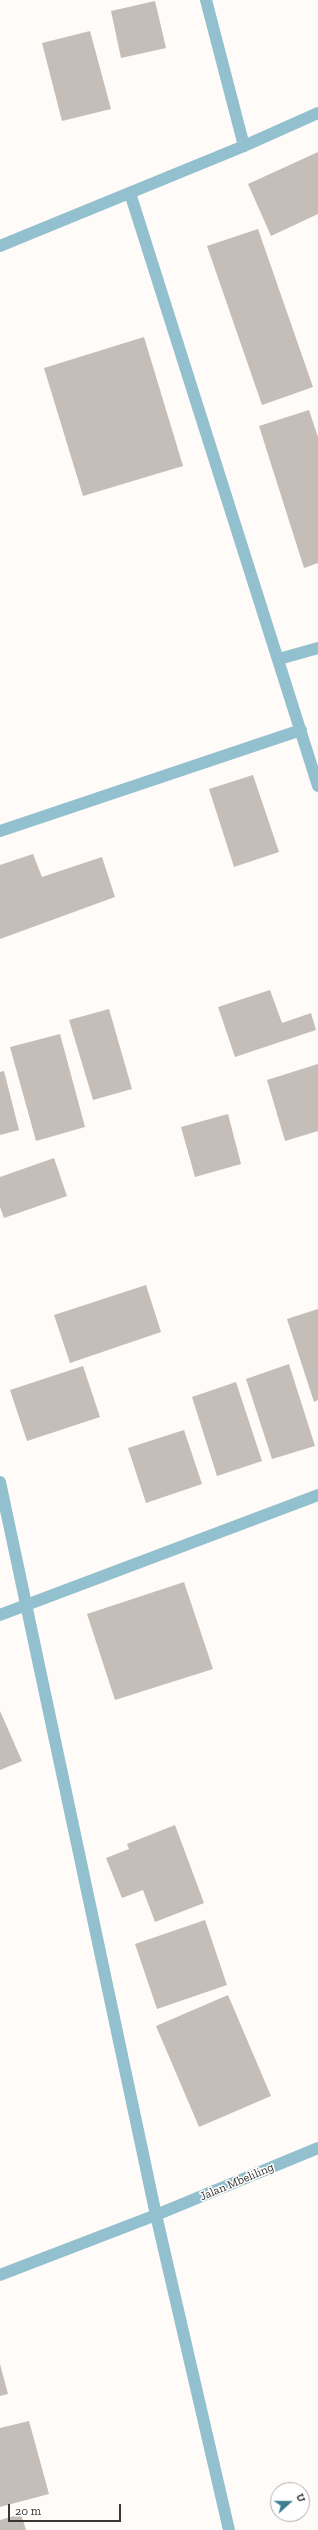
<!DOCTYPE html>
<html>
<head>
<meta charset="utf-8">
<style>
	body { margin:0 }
	#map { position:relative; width:318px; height:2530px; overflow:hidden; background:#fefbf8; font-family:"Zilla Slab",serif }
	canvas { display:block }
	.north { position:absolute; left:270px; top:2482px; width:40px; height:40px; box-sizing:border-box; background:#fff; border:1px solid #afaead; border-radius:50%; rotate:69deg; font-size:11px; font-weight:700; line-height:16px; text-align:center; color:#383533 }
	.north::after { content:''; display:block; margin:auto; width:14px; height:18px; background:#3c7d90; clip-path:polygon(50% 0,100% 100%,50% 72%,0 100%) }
	.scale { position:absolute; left:8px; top:2504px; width:113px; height:18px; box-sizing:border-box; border:2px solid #383533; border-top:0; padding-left:5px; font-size:12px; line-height:14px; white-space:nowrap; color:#383533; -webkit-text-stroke:3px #fff; paint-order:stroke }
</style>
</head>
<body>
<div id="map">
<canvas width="318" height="2530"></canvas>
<div class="north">U</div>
<div class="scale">20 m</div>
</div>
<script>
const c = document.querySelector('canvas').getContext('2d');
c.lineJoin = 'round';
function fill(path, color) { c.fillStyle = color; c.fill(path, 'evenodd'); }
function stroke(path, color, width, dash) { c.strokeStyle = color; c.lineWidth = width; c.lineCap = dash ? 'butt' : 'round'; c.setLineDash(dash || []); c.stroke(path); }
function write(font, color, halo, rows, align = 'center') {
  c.font = font + ' "Zilla Slab",serif'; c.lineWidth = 3; c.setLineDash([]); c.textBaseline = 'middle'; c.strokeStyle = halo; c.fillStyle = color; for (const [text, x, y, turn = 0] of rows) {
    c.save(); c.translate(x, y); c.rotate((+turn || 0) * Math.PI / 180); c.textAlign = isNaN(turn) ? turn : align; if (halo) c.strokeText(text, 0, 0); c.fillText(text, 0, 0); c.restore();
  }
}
fill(new Path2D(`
	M155 1 166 48 121 58 111 11Z
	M90 31 111 109 62 121 42 43Z
	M318 152V214L271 236 248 184Z
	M258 229 313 387 262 405 207 246Z
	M144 337 183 466 83 496 44 368Z
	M309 410 318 437V563L304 568 259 426Z
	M253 775 279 852 234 867 209 789Z
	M33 854 42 877 102 857 115 897 0 939V865Z
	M270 990 282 1023 311 1013 316 1030 235 1057 218 1007Z
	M109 1009 132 1089 93 1100 69 1020Z
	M60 1034 85 1127 36 1141 10 1047Z
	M318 1064V1131L285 1141 267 1080Z
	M4 1071 19 1130 0 1135V1072Z
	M228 1114 241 1164 195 1177 181 1127Z
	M54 1158 67 1196 4 1218 0 1207V1177Z
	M146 1285 161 1332 70 1363 54 1315Z
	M318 1309V1400L314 1402 287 1319Z
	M289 1364 315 1446 272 1459 246 1379Z
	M83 1366 100 1417 27 1441 10 1390Z
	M236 1382 262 1461 217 1476 192 1397Z
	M184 1430 202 1484 146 1503 128 1448Z
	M184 1582 213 1669 115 1700 87 1614Z
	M0 1711 22 1761 0 1770Z
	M175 1825 204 1903 155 1922 143 1890 122 1898 106 1858 129 1849 127 1844Z
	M205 1920 227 1985 157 2009 135 1944Z
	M228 1995 271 2096 199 2127 156 2026Z
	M0 2364 8 2394 0 2396Z
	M29 2421 49 2494 0 2507V2428Z
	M21 2514 26 2530H0V2520Z`), '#c5bdb8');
stroke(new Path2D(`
	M206 0 244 146
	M130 193 318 786
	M279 659 318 648
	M0 831 301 730
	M0 1615 318 1495
	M0 2275 156 2215 318 2148`), '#93c0ce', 12);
stroke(new Path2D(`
	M0 246 244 146 318 113
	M0 1482 156 2215 229 2530`), '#93c0ce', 12);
write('12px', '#383533', '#fff', [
	["Jalan Mbeliling",237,2182,-23]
]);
</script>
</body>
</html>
